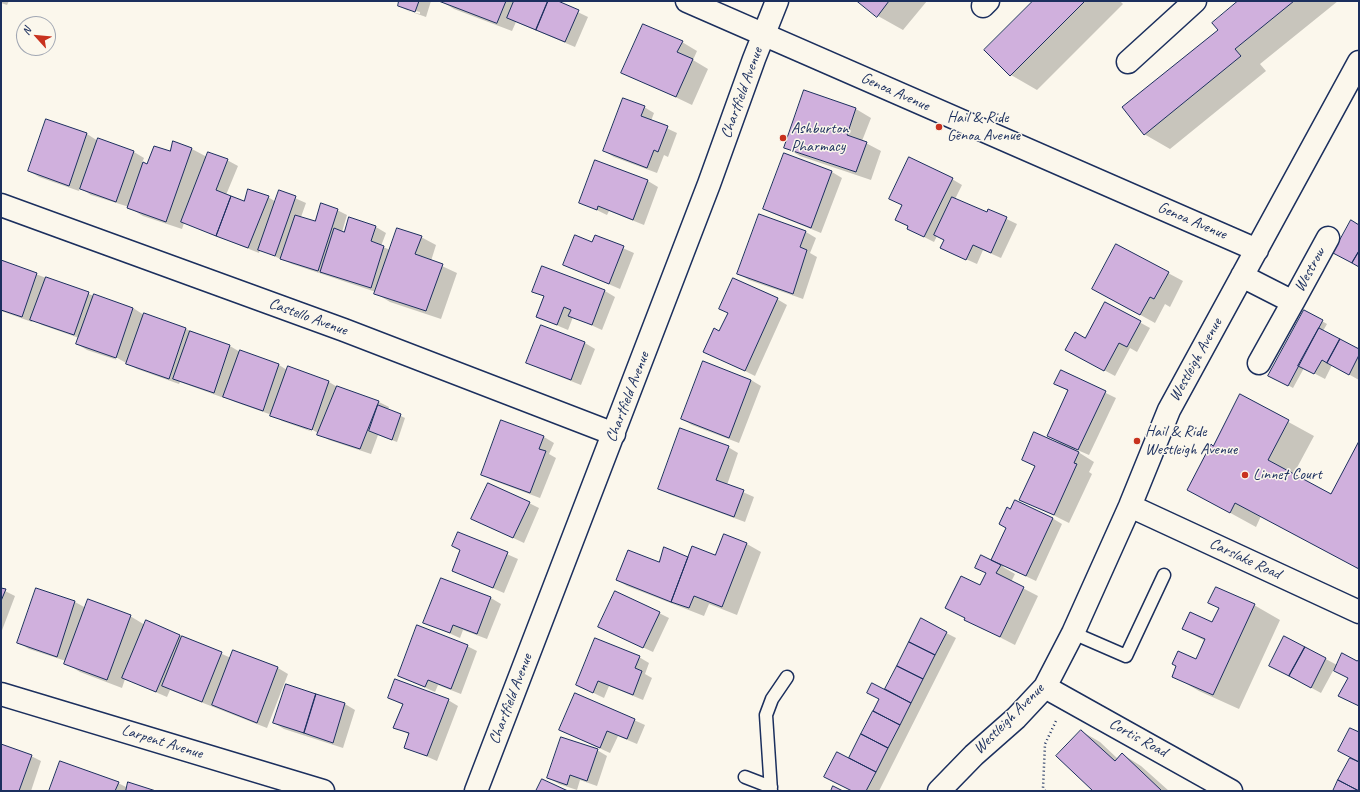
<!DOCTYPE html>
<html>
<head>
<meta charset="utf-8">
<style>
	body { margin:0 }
	#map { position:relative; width:1360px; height:792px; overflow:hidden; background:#fbf7ec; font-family:Caveat,sans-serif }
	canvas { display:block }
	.frame { position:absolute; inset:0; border:2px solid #1b2f5e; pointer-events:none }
	.north { position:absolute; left:16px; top:16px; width:40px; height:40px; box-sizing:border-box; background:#fbf7ec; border:1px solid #a1a7b3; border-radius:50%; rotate:297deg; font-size:11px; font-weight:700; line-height:16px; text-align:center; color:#1b2f5e }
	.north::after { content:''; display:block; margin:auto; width:14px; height:18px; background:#c8321e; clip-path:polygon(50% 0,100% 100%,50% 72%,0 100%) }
</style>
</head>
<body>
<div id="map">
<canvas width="1360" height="792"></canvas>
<div class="frame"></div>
<div class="north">N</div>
</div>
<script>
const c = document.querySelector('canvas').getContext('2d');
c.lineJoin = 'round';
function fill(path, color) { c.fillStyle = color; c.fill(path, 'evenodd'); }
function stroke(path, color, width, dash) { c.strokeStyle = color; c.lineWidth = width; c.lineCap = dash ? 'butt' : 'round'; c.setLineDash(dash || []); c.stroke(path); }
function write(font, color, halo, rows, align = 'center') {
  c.font = font + ' Caveat,sans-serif'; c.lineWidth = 3; c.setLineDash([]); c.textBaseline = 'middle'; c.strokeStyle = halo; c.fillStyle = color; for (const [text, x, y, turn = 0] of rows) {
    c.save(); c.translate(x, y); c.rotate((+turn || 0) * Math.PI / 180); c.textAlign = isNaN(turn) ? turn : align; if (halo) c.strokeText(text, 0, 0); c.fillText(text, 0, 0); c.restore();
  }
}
fill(new Path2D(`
	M1 1H9L7 5 1 3Z
	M400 1H431L426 17 409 11 399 6ZM408 9 420 12V14L408 11Z
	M441 1H555L588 17 575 47 516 22 512 31 454 9Z
	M859 1H927L903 30 878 16Z
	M1034 1H1120L1123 4 1037 90 1011 75 986 50Z
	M1240 1H1338L1260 64 1266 71 1170 149 1144 134Z
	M682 42 697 51 693 60 708 69 692 105 623 72Z
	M805 91 856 109 871 118 862 141 881 151 871 180 800 156 785 147Z
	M644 107 654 113 651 121 677 133 668 157 664 155 657 173 614 157 604 151Z
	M47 120 87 134 98 141 134 152 144 158 142 163 148 165 170 153 174 142 192 149 207 157 227 160 238 166 226 195 244 202 268 197 276 202 279 191 306 203 301 217 316 222 337 210 347 215 342 232 376 227 386 233 381 246 390 250 421 237 436 245 431 261 457 273 441 319 390 302 375 293 376 292 292 264 260 250 259 253 184 223 182 229 143 216 126 206 91 195 80 188 79 191 39 177 29 171Z
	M785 154 832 172 842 178 821 233 774 214 764 209Z
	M595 161 648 181 658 187 644 225 609 211 607 215 580 202Z
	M952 179 962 185 955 199 987 213 988 210 1017 224 1001 258 983 250 977 264 952 253 945 240 937 236 934 242 908 229 909 227 896 219Z
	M806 232 816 238 810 253 817 257 803 299 749 280 739 274Z
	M595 236 634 253 620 289 564 265 592 243Z
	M1 261 94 296 133 308 144 315 186 329 230 346 240 352 279 365 287 370 329 382 339 388 379 402 389 407 388 410 405 418 397 442 378 435 371 454 329 440 308 427 307 429 313 432 282 421 272 415 235 402 225 397 224 398 180 382 179 384 137 369 112 355 111 356 117 360 87 350 77 344 79 338 42 325 33 320 32 322 1 311Z
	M542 267 605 291 615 297 602 330 573 317 568 330 537 317 545 297 533 291Z
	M1168 273 1183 281 1170 307 1165 304 1155 323 1108 297Z
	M777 299 787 305 755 376 705 351 720 332 728 313 720 308Z
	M1105 303 1150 328 1137 352 1130 348 1115 376 1076 355Z
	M1304 311 1327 324 1323 331 1359 350V380L1332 365 1325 379 1304 368 1293 388 1270 375Z
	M541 326 585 343 595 349 581 385 538 368 528 362Z
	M1061 371 1116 398 1089 455 1075 449V450L1094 462 1089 472 1092 474 1069 523 1021 499 1036 467 1023 460 1060 443 1048 436 1068 391 1055 383Z
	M751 380 761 386 739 443 692 425 682 419Z
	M1241 396 1314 436 1293 475 1331 495 1359 443V569L1261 516 1256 527 1214 504 1213 447Z
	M502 422 544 437 554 443 549 454 556 458 540 498 492 480 482 474Z
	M728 447 738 453 727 485 754 497 745 522 669 494 659 488Z
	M529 503 539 508 524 543 473 519Z
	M1052 518 1062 524 1036 581 1004 566 1003 567 1015 574 1011 582 1038 596 1015 645 966 620 981 586 999 563Z
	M459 533 518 559 504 593 453 571 461 551Z
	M747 544 761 552 737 615 709 604 704 616 627 586 617 580 659 563 688 558 716 556Z
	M441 579 491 598 501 604 487 639 463 630 460 638 424 622Z
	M1216 588 1254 605 1280 620 1239 709 1199 691 1173 676 1196 660 1205 641 1183 629 1213 623 1220 608Z
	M1 589 15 596 1 633Z
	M37 589 75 602 86 608 130 616 145 625 179 635 231 658 233 651 278 668 288 674 267 728 170 690 167 697 125 679 122 688 80 672 65 663 66 661 29 649 19 643Z
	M659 613 669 618 653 652 610 632Z
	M921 620 956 638 879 791H853L849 760Z
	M1284 637 1337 665 1343 654 1359 662V706L1350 702 1349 678 1334 669 1321 693 1280 671Z
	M467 646 477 651 461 694 438 685 435 692 399 676Z
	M639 657 649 663 645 674 652 678 643 700 609 686 604 698 577 685Z
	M286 685 345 704 355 710 343 748 284 729 274 723Z
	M576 694 645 725 637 744 618 736 610 753 560 730Z
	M389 698 448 700 458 706 437 761 405 747 410 735 395 727 403 705Z
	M1081 731 1100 742 1118 759 1122 754 1141 766 1169 791H1094Z
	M1 746 31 756 41 761 31 791H1Z
	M597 750 607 756 597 786 580 780 577 790 559 784 549 778Z
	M118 783 128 788 152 791H50Z`), '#0003');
const building = new Path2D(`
	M399 1H419L415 12 398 6Z
	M439 1H506L497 23Z
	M514 1H548L536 30 507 18Z
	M548 1H558L579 10 565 42 536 30Z
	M857 1H889L877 17Z
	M1033 1H1085L1010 76 984 50Z
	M1238 1H1294L1235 49 1241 56 1144 135 1122 107 1218 30 1212 23Z
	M643 24 683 41 677 52 693 59 676 97 621 73Z
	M804 90 856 108 847 135 867 142 856 172 784 148Z
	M623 98 645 106 641 116 668 126 658 152 654 150 647 168 603 151Z
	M46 119 87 133 69 186 28 171Z
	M98 138 134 151 116 202 80 189Z
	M173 141 192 148 166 222 127 208 143 162 147 164 154 146 170 151Z
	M208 152 228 159 216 190 231 196 216 236 181 222Z
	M784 153 832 171 811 228 763 209Z
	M909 157 953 178 924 237 907 229 908 226 895 220 902 205 889 199Z
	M595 160 648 180 633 220 598 206 597 210 579 203Z
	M248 189 269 196 248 248 216 236 231 196 244 201Z
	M279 190 296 196 275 256 258 250Z
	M952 197 987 212 988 209 1007 217 991 253 973 245 966 260 940 248 944 240 934 235Z
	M321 203 338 209 318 271 280 259 295 215 315 221Z
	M759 214 806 231 800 247 807 250 793 294 737 274Z
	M349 217 376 226 371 241 384 246 371 288 320 272 334 228 344 232Z
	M1351 220 1359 225V251L1352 263 1333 253Z
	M397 228 422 236 415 254 443 264 426 311 374 294Z
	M575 235 592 242 595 235 624 246 609 284 563 265Z
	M1116 244 1169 272 1154 299 1150 297 1140 315 1092 289Z
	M1359 251V267L1352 263Z
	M1 260 37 273 22 317 1 310Z
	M542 266 605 290 592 325 568 316 571 310 564 307 557 325 536 317 544 296 532 292Z
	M46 277 89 292 74 335 30 320Z
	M733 278 778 298 745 371 703 352 714 328 719 331 728 313 719 309Z
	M94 294 133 308 116 358 76 344Z
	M1105 302 1141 321 1127 347 1119 343 1104 371 1065 350 1075 332 1085 338Z
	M1304 310 1323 320 1288 386 1268 376Z
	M144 313 186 328 169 379 126 364Z
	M541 325 585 342 571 380 526 363Z
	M1319 328 1340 339 1327 363 1322 360 1314 374 1298 366Z
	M190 331 230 345 214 393 173 379Z
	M1340 339 1359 349V355L1349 375 1327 363Z
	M240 350 279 364 263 411 223 397Z
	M703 361 751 380 729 438 681 419Z
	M288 366 329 381 312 430 270 416Z
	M1061 370 1106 391 1078 450 1047 436 1068 390 1054 384Z
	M337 386 379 401 360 449 317 435Z
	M1240 394 1289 420 1268 460 1331 494 1359 441V569L1235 503 1230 513 1187 490 1211 444 1213 446Z
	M378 405 401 414 392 440 369 431Z
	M501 420 544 436 539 449 546 451 530 493 481 475Z
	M680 428 729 446 716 480 744 490 734 517 658 489Z
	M1034 432 1079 452 1074 463 1077 464 1054 515 1019 500 1035 466 1022 460Z
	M488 483 530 502 513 538 471 519Z
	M1015 500 1053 518 1026 576 991 560 1006 528 999 524 1007 507 1010 509Z
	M458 532 508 552 493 588 452 571 460 550 452 546Z
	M724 534 747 543 722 607 694 596 689 608 671 602 692 546 715 555Z
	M664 547 688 557 671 602 616 580 628 550 659 562Z
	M981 555 1001 565 996 573 1024 587 1000 637 964 620 965 618 945 608 961 576 980 585 986 573 975 568Z
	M441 578 491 597 477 634 453 625 450 633 423 623Z
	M1216 587 1255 604 1213 695 1172 677 1176 666 1172 664 1178 651 1196 659 1205 639 1182 629 1190 612 1212 622 1219 608 1208 603Z
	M1 588 6 589 1 601Z
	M36 588 75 601 57 657 17 643Z
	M615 591 660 612 643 648 598 627Z
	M88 599 131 615 107 680 64 664Z
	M921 618 947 632 935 655 909 642Z
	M146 620 180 635 156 692 122 678Z
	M417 625 468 645 451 689 428 680 425 687 398 676Z
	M182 636 222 652 202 702 162 686Z
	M1284 636 1305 647 1289 676 1269 666Z
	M595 638 640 656 635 668 642 671 633 695 598 681 593 693 576 685Z
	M909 642 935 655 923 679 897 666Z
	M1305 647 1326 658 1311 688 1289 676Z
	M233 650 278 667 257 723 212 705Z
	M1342 653 1357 661 1359 660V706L1338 696 1348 678 1334 671Z
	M897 666 923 679 911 703 885 689Z
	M395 679 449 699 427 756 404 748 409 733 393 728 403 704 388 698Z
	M872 683 911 703 900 725 873 711 879 699 867 693Z
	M286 684 316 694 304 733 273 723Z
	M575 693 635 719 627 739 607 731 600 748 559 730Z
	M316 694 345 703 333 743 304 733Z
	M873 711 900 725 888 748 861 734Z
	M1350 728 1359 732V762L1338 751Z
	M1081 730 1115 761 1122 753 1162 791H1093L1056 756Z
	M861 734 888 748 876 772 849 758Z
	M561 737 598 749 587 781 570 775 567 785 547 778Z
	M1 744 32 755 19 791H1Z
	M837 752 876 772 866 791H852L824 777Z
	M1350 758 1359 762V791L1338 780Z
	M60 761 119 782 115 791H49Z
	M542 779 568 791H536Z
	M1338 780 1359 791H1333Z
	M128 782 156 791H126Z
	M833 786 843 791H831Z`);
fill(building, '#d0b0dd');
stroke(building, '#1b2f5e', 1);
const lane = new Path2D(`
	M1073 633 1126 656 1164 575
	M745 777 771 787
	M771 791 766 715 772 699 787 677`);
const street = new Path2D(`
	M687 1 1257 250
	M983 6 988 1
	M1128 62 1195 1
	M1 205 344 330 614 434
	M1242 276 1293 302 1259 363
	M1293 302 1328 238
	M1130 506 1359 612
	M1045 687 1231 791
	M1 694 323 791
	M476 791 709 184 754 59 777 1
	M939 791 974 755 1016 718 1045 687 1073 633 1130 506 1169 410 1359 62`);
stroke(lane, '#1b2f5e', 15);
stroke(street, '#1b2f5e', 25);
stroke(new Path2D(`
	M1045 791 1043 788 1045 744 1056 721`), '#1b2f5e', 2.5, [1, 3]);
stroke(lane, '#fbf7ec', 12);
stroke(street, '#fbf7ec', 22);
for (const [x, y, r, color] of [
	[939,127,4,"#c8321e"],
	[783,138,4,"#c8321e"],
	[1137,441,4,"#c8321e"],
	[1245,475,4,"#c8321e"]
]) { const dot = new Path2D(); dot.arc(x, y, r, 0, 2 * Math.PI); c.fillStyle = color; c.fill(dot); stroke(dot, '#fbf7ec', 1.5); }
write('16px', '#1b2f5e', '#fbf7ec', [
	["Genoa Avenue",895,92,24],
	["Chartfield Avenue",742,93,-70],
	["Genoa Avenue",1192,221,23],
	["Westrow",1310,270,-61],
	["Castello Avenue",308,317,20],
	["Westleigh Avenue",1196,360,-61],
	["Chartfield Avenue",628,397,-69],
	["Carslake Road",1245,559,25],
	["Chartfield Avenue",511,699,-69],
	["Westleigh Avenue",1009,719,-45],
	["Cortis Road",1138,738,29],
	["Larpent Avenue",162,742,17]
]);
write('16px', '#1b2f5e', '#fbf7ec', [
	["Hail & Ride",947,118],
	["Genoa Avenue",947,136],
	["Ashburton",791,129],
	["Pharmacy",791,147],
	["Hail & Ride",1145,432],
	["Westleigh Avenue",1145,450],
	["Linnet Court",1253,475]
], 'left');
</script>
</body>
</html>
